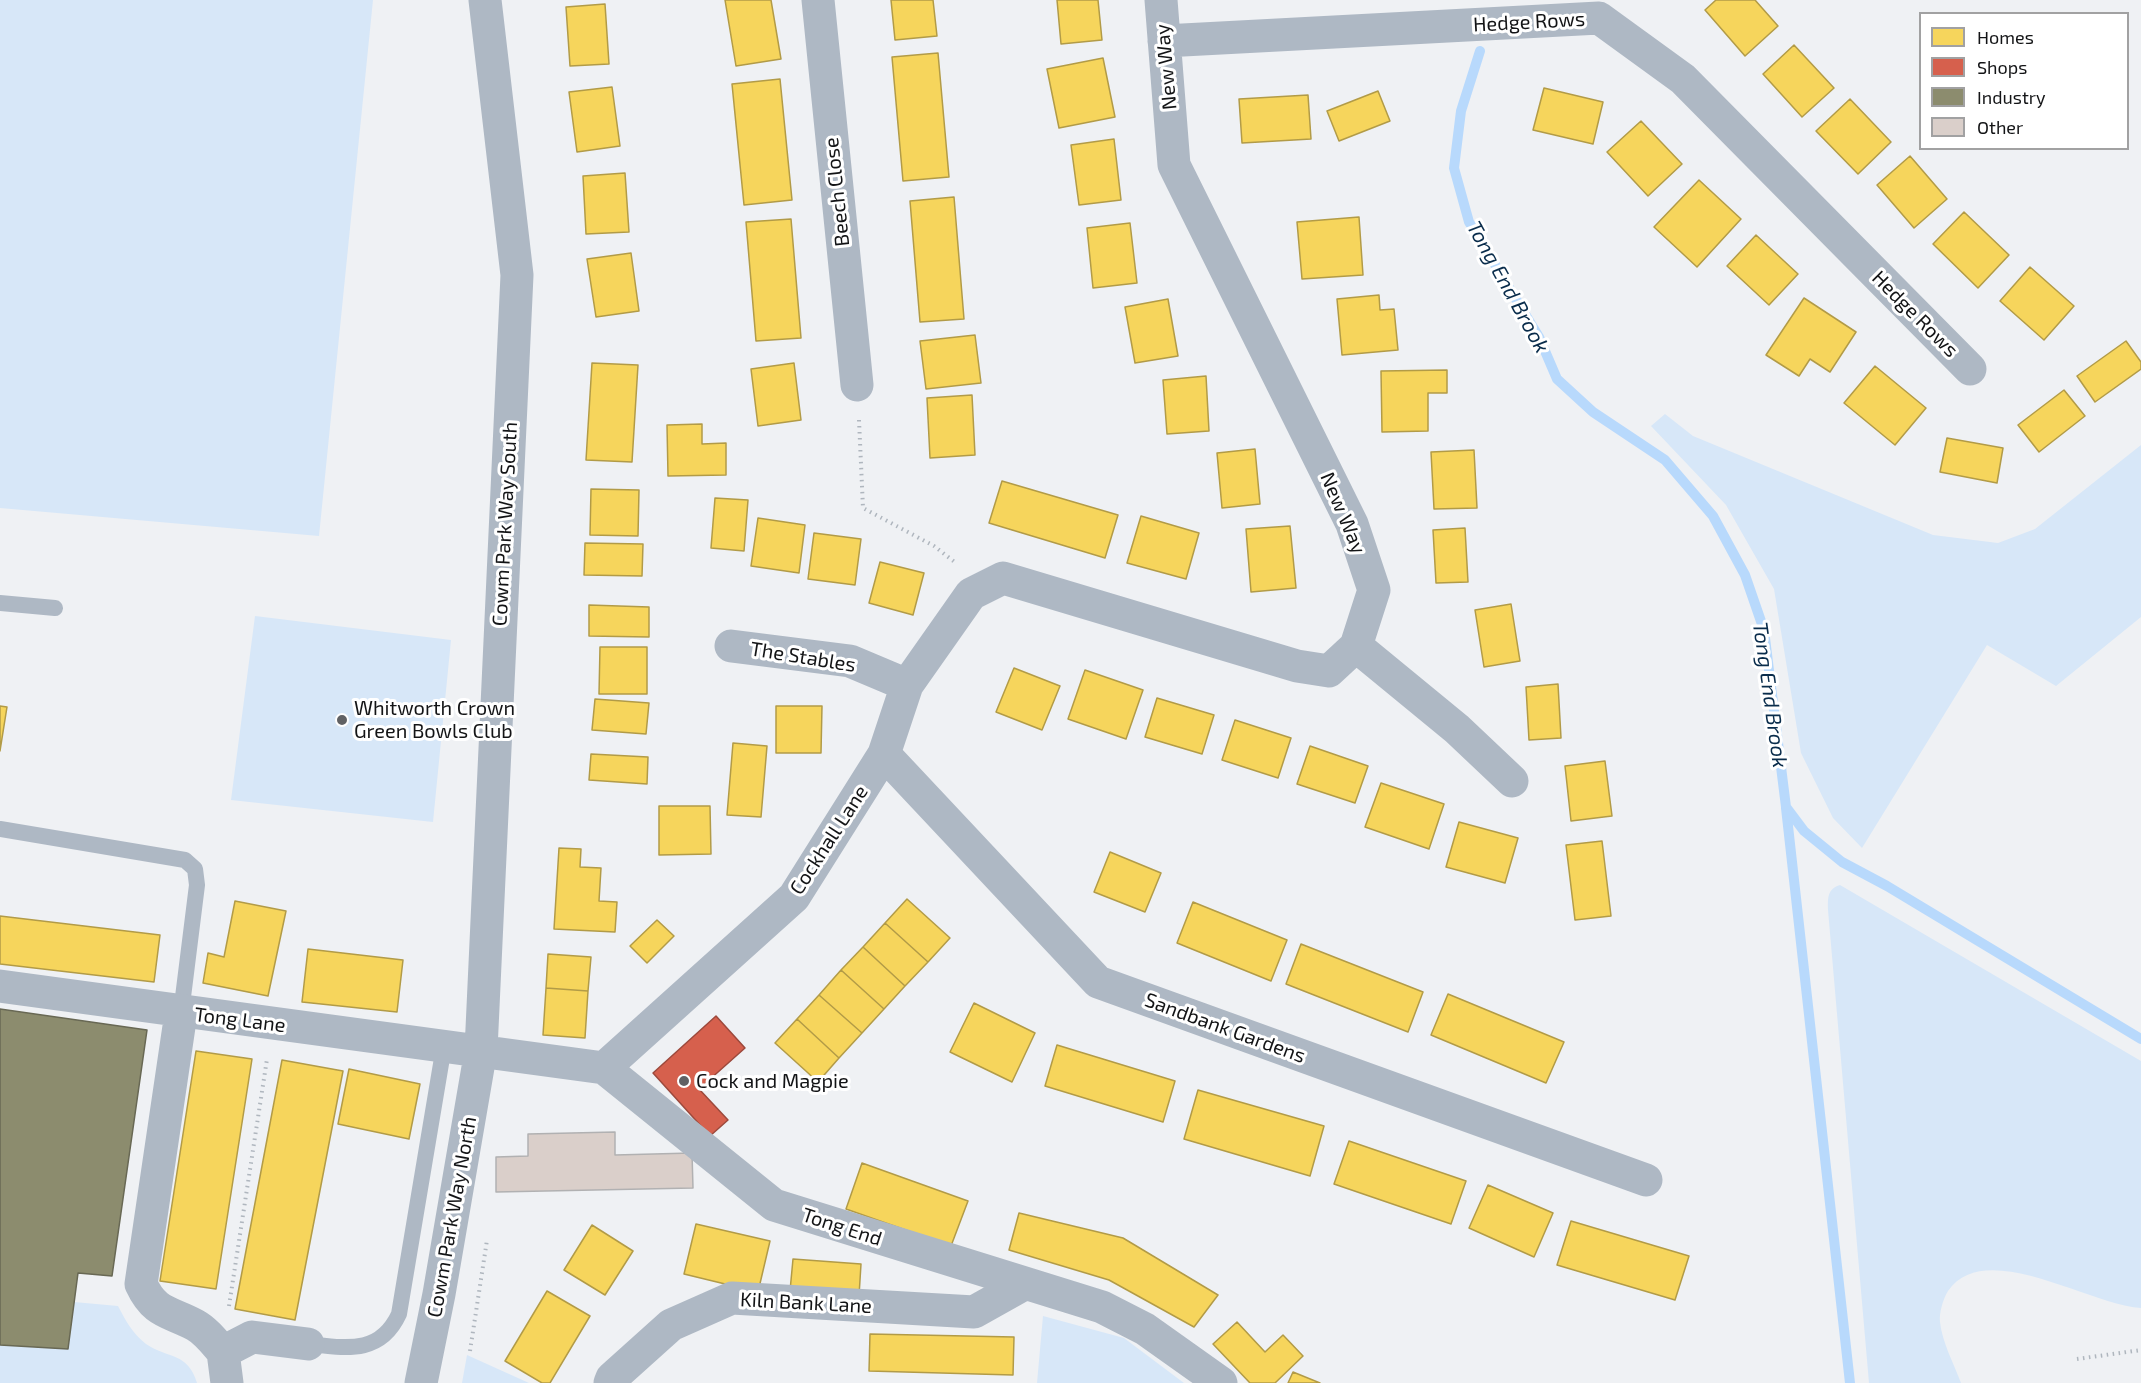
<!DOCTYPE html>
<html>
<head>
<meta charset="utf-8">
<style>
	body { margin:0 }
	#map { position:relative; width:2141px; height:1383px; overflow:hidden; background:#eff1f4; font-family:"Exo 2",sans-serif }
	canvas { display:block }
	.legend { position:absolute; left:1919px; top:12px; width:210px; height:138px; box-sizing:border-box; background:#fff; border:2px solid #a1a1a2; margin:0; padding:8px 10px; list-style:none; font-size:18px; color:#131416 }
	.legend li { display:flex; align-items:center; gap:12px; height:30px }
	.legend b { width:30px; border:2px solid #a1a1a2 }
</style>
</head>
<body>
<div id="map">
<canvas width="2141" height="1383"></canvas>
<ul class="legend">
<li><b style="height:16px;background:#f6d55c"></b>Homes</li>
<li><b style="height:16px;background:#d6604d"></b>Shops</li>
<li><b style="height:16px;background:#8c8c6e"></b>Industry</li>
<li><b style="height:16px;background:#dacfca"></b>Other</li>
</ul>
</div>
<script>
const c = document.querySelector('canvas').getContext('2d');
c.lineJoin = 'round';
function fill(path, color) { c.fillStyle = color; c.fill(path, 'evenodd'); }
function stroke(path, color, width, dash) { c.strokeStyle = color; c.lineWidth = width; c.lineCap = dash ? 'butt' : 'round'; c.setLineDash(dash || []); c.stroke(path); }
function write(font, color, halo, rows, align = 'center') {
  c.font = font + ' "Exo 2",sans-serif'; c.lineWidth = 6; c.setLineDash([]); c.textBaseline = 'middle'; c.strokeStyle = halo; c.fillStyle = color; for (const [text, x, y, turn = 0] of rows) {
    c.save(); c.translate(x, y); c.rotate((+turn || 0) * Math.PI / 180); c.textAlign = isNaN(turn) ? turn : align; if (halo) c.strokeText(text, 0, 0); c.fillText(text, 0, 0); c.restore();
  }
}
fill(new Path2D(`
	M0 0H373L319 536 0 508Z
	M1665 414 1693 436 1933 535 1998 543 2035 529 2141 445V617L2056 686 1987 645 1862 848 1833 818 1801 753 1774 589 1726 505 1651 426Z
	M255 616 451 640 433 822 231 800Z
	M1840 885 2141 1061V1308C2089 1305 1985 1237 1948 1291 1943 1299 1939 1313 1940 1322 1942 1342 1954 1364 1961 1383H1869L1828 910C1828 898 1827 889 1840 885Z
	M74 1302 118 1306C126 1321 132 1333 146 1344 168 1359 188 1352 197 1383H0V1345L68 1349Z
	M1043 1316 1124 1338 1184 1383H1037Z
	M467 1355 529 1383H462Z`), '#d7e7f8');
const homes = new Path2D(`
	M725 0H771L781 59 736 66Z
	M891 0H933L937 36 895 40Z
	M1057 0H1098L1102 40 1061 44Z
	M1716 0H1755L1778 26 1745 56 1705 10Z
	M605 4 609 64 570 66 566 7Z
	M1794 45 1834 88 1802 117 1763 74Z
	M938 53 949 177 903 181 892 57Z
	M1103 58 1115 117 1059 128 1047 69Z
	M780 79 792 200 744 205 732 84Z
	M612 87 620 146 577 152 569 92Z
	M1544 88 1603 102 1593 144 1533 130Z
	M1378 91 1390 121 1339 141 1327 111Z
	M1308 95 1311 139 1242 143 1239 99Z
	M1850 99 1891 142 1858 174 1816 131Z
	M1641 121 1682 164 1648 196 1607 152Z
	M1114 139 1121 200 1079 205 1071 145Z
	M1910 156 1947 199 1914 228 1877 185Z
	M625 173 629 232 586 234 583 176Z
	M1699 180 1741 219 1697 267 1654 227Z
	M954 197 964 319 920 322 910 201Z
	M1964 212 2009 255 1978 288 1933 244Z
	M1359 217 1363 275 1302 279 1297 222Z
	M791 219 801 338 756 341 746 222Z
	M1130 223 1137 283 1093 288 1087 228Z
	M1756 235 1798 274 1769 305 1727 266Z
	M631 253 639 311 596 317 587 259Z
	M2030 267 2074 306 2044 340 2000 301Z
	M1379 295 1380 310 1394 309 1398 350 1342 355 1337 299Z
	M1804 298 1856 332 1830 372 1810 359 1799 376 1766 355Z
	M1168 299 1178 356 1135 363 1125 307Z
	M975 335 981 383 926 389 920 341Z
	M2126 341 2141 362V369L2095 402 2077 376Z
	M592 363 638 365 632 462 586 460Z
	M794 363 801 420 758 426 751 369Z
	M1875 366 1926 408 1895 445 1844 403Z
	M1447 370V393H1428V431L1382 432 1381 371Z
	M1206 376 1209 431 1167 434 1163 380Z
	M2064 390 2085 416 2039 452 2018 425Z
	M972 395 975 455 930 458 927 398Z
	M702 424V444L726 443V475L668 476 667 425Z
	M1947 438 2003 448 1997 483 1940 472Z
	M1255 449 1260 504 1222 508 1217 453Z
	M1474 450 1477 508 1434 509 1431 452Z
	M1002 481 1118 515 1105 558 989 523Z
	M591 489 639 490 638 536 590 535Z
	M715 498 748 500 744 551 711 548Z
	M1141 516 1199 533 1186 579 1127 563Z
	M758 518 805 525 799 573 751 566Z
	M1290 526 1296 588 1251 592 1246 529Z
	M1465 528 1468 582 1436 583 1433 530Z
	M814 533 861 539 855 585 808 579Z
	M585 543 643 544 642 576 584 575Z
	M880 562 924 573 913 615 869 603Z
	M1511 604 1520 661 1484 667 1475 610Z
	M589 605 649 607V637L589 636Z
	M600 647H647V694H599Z
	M1014 668 1060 686 1042 730 996 712Z
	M1085 670 1143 690 1126 739 1068 719Z
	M1558 684 1561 738 1529 740 1526 687Z
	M1157 698 1214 715 1202 754 1145 737Z
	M595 699 649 703 646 734 592 730Z
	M0 706 7 707 0 751Z
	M776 706H822L821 753H776Z
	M1235 720 1291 738 1278 778 1222 760Z
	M733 743 767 746 761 817 727 815Z
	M1310 746 1368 766 1355 803 1297 784Z
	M591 754 648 757 647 784 589 780Z
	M1605 761 1612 816 1571 821 1565 766Z
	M1381 783 1444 804 1429 849 1365 827Z
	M659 806H710L711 854 659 855Z
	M1459 822 1518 838 1505 883 1446 867Z
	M1602 841 1611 916 1575 920 1566 845Z
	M559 848 581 849 580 867 601 868 599 901 617 902 615 932 554 929Z
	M1110 852 1161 873 1145 912 1094 892Z
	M907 899 950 938 928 962 885 923Z
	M235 901 286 911 268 996 203 983 208 953 224 957Z
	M1193 902 1287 940 1271 981 1177 943Z
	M0 916 160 935 154 982 0 964Z
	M657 920 674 936 647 963 630 946Z
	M885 923 928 962 905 986 863 947Z
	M1301 944 1423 992 1408 1032 1286 984Z
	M863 947 905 986 884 1009 841 970Z
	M308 949 403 960 397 1012 302 1002Z
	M548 954 591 957 588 991 546 988Z
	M841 970 884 1009 862 1033 819 995Z
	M546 988 588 991 585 1038 543 1035Z
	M1448 994 1564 1042 1546 1083 1431 1035Z
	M819 995 862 1033 839 1058 797 1019Z
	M974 1003 1035 1033 1012 1082 950 1052Z
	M797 1019 839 1058 818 1082 775 1043Z
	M1057 1045 1175 1081 1163 1122 1045 1086Z
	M196 1051 252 1059 216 1289 160 1281Z
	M282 1060 343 1071 295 1320 235 1309Z
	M349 1069 420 1084 409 1139 338 1124Z
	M1198 1090 1324 1126 1310 1176 1184 1139Z
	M1349 1141 1466 1181 1451 1224 1334 1184Z
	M862 1163 968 1201 951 1246 846 1209Z
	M1488 1185 1553 1213 1534 1257 1469 1228Z
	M1019 1213 1123 1238 1218 1295 1194 1327 1109 1280 1009 1250Z
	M1571 1221 1689 1256 1675 1300 1557 1265Z
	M696 1224 770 1241 758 1292 684 1274Z
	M592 1225 633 1251 605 1295 564 1270Z
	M793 1259 861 1264 859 1296 790 1291Z
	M547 1291 590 1316 550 1383H542L505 1361Z
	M1237 1322 1265 1352 1283 1335 1303 1356 1275 1383H1250L1213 1344Z
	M870 1334 1014 1337 1013 1375 869 1371Z
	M1293 1372 1320 1383H1288Z`);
fill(homes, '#f6d55c');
stroke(homes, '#b29b47', 1.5);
const shops = new Path2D(`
	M716 1016 745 1048 699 1089 728 1120 710 1136 653 1073Z`);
fill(shops, '#d6604d');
stroke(shops, '#9c493c', 1.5);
const industry = new Path2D(`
	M0 1009 147 1030 112 1276 78 1273 68 1349 0 1345Z`);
fill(industry, '#8c8c6e');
stroke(industry, '#686854', 1.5);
stroke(new Path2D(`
	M1480 51 1461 111 1454 168 1469 222 1539 337 1557 379 1593 412 1665 460 1713 516 1745 575 1764 630 1786 807 1804 831 1842 862 1887 886 2141 1039
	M1786 808 1850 1383`), '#b8d9fc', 10);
const building = new Path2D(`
	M615 1132V1155L692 1153 693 1188 496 1192V1157L528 1156V1134Z`);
fill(building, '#dacfca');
stroke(building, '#b1b1b2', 1.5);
stroke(new Path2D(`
	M859 420 863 508 934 546 956 563
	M229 1306 267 1059
	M470 1351 487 1240
	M2077 1359 2141 1350`), '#afb6be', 4, [1.5, 4.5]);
stroke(new Path2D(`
	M0 603 55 608
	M0 829 185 860 195 869 197 885 181 1013
	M308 1344C346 1348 380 1355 399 1314L444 1046`), '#aeb8c4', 16);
stroke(new Path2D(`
	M818 0 857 385
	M1164 41 1599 18 1683 79 1970 369
	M731 646 850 661 907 685
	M1356 646 1457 729 1512 781
	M884 754 1098 982 1646 1180
	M0 986 604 1068 774 1205 1102 1307 1145 1329 1221 1383
	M181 1013 141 1284C155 1314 169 1311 195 1325 206 1331 215 1343 223 1352
	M604 1068 794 897 884 754 907 685 971 594 1003 578 1297 666 1329 671 1356 646 1374 590 1352 524 1174 165 1161 0
	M223 1352 252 1337 308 1344
	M223 1352 227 1383
	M421 1383 439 1294 481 1050 517 275 485 0
	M610 1383 612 1378 671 1325 732 1298 974 1312 1024 1284`), '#aeb8c4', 33);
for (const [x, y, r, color] of [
	[342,720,6,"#606164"],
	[684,1081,6,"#606164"]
]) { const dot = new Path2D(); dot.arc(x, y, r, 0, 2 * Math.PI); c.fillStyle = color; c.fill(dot); stroke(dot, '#fff', 2); }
write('20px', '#131416', '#fff', [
	["Hedge Rows",1529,22,-3],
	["New Way",1166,67,-95],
	["Beech Close",837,192,-96],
	["Hedge Rows",1915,314,45],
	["New Way",1343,513,67],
	["Cowm Park Way South",505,524,-87],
	["The Stables",803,657,9],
	["Cockhall Lane",829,840,-57],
	["Tong Lane",240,1020,7],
	["Sandbank Gardens",1225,1028,20],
	["Cowm Park Way North",452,1217,-80],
	["Tong End",842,1227,18],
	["Kiln Bank Lane",806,1303,3]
]);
write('20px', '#131416', '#fff', [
	["Whitworth Crown",354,708],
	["Green Bowls Club",354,731],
	["Cock and Magpie",696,1081]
], 'left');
write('italic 21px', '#092c4b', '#fff', [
	["Tong End Brook",1508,287,61],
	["Tong End Brook",1770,695,82]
]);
</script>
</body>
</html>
